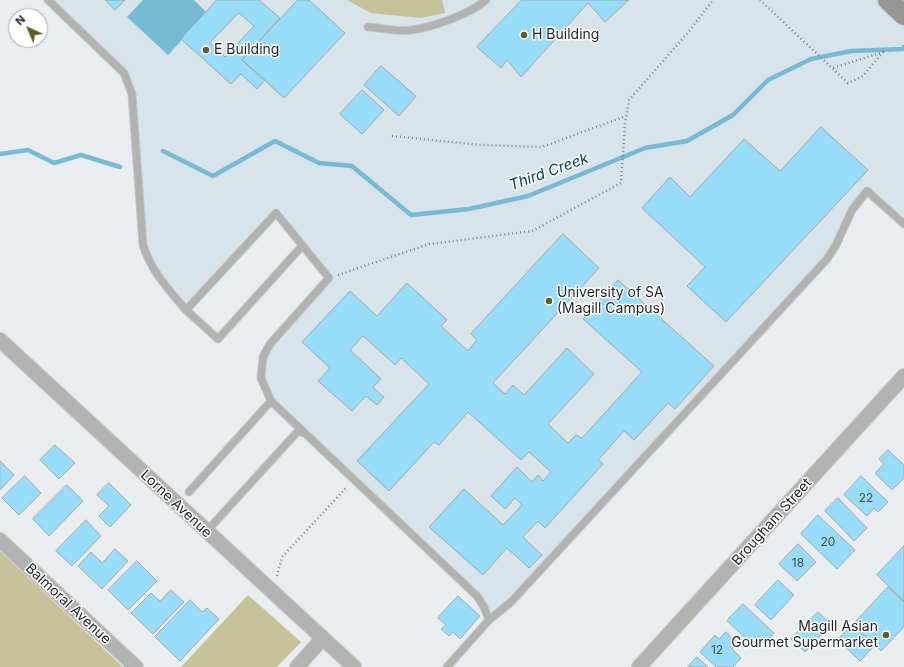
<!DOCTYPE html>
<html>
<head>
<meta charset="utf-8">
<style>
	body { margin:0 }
	#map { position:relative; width:904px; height:667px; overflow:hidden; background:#e9edef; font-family:Inter,sans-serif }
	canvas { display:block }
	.north { position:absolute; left:8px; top:8px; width:40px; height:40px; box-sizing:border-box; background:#fff; border:1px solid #a5a6a6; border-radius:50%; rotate:316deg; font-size:11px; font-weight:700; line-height:16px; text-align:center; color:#1f2021 }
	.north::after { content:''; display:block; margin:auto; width:14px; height:18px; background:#625c29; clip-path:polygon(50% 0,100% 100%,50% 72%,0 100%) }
</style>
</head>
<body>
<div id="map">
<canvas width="904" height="667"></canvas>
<div class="north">N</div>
</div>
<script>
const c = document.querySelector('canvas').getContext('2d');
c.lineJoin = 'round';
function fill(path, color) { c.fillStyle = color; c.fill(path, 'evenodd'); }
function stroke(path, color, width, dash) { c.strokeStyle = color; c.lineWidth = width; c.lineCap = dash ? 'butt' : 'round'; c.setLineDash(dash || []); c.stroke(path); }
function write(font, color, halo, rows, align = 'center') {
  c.font = font + ' Inter,sans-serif'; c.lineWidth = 3; c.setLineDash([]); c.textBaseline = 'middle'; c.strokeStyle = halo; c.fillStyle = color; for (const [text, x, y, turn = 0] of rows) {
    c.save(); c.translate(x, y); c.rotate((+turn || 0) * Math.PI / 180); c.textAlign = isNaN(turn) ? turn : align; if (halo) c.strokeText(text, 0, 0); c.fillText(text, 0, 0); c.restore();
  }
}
fill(new Path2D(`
	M48 0H888L904 15V224L867 191 852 210 836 245 511 602 489 620 484 607 299 430 264 387 263 357 329 278 276 213 186 310 148 260 129 82Z`), '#d7e4e9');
fill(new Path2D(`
	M347 0H442L445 13 421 18 371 13Z
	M0 551 123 667H0Z
	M248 595 301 642 277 667H181Z`), '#c6c29a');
fill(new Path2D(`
	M143 0H194L207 13 168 55 127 17Z`), '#76bad6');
stroke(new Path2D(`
	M163 151 213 176 275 141 319 163 352 166 411 215 469 209 528 196 645 148 687 141 733 115 768 80 811 59 851 51 903 49 904 47
	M0 154 28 150 54 163 81 155 120 167`), '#76bad6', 4.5);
const building = new Path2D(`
	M106 0H125L115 10Z
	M217 0H259L280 18 242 60 265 80 257 89 241 74 231 84 181 39ZM239 13 254 26 225 57 210 43Z
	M298 0H309L345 33 284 98 242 60Z
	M522 0H629L605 22 588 3 521 77 507 60 501 68 477 47Z
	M381 66 416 96 399 116 364 85Z
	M362 90 384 110 362 134 340 114Z
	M821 127 868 170 726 322 687 286 705 267 642 208 670 177 690 197 744 139 780 171Z
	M563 234 599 268 493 383 505 394 513 385 524 395 567 348 594 374 548 424 568 443 576 435 582 438 642 372 583 319 618 280 714 366 675 409 668 403 634 440 624 431 598 460 603 464 545 528 538 521 523 537 542 555 529 568 507 548 483 575 429 527 464 489 503 525 522 505 515 498 505 509 491 496 517 467 532 482 538 475 543 481 551 472 529 452 521 460 468 412 439 445 434 442 389 491 357 461 429 384 401 358 395 365 363 336 350 350 381 379 373 387 384 397 377 405 366 396 352 411 318 381 330 368 302 342 350 291 377 316 407 283 447 320 441 326 468 351 477 340 471 334Z
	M55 445 75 463 59 479 40 460Z
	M888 450 904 465V478L892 490 875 473 884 464 879 459Z
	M0 461 14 475 0 490Z
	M25 476 41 493 19 515 2 498Z
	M861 476 888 502 878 512 874 508 867 516 844 495Z
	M109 483 131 505 110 527 99 516 109 506 97 495Z
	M67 485 83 501 49 536 33 519Z
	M838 498 867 528 854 541 825 511Z
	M818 515 855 550 837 569 801 534Z
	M86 520 101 536 72 566 56 551Z
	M798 544 816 562 797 581 779 564Z
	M904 546V601L877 575Z
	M115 549 128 561 102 589 78 566 91 552 102 563Z
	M137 561 157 581 128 610 108 590Z
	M778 580 794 595 771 620 755 605Z
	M888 587 904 602V627L881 651 853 625Z
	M171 590 184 602 153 634 131 613 151 593 160 601Z
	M458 596 480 616 460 639 453 632 449 636 441 629 446 625 438 618Z
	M190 600 202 612 207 608 219 619 180 661 155 637Z
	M743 604 774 633 766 643 759 636 752 644 727 621Z
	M818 612 831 624 805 652 791 639Z
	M852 625 874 646 860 661 838 640Z
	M726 632 738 643 732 649 741 658 733 667H716L700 652 715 635 719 639Z
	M697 657 708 667H688Z`);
fill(building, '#97dcf8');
stroke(building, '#a6aaac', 1);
const service = new Path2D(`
	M48 0 124 73 132 94 143 245C151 271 169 290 186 310L276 213 329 278 270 344 263 357 261 378 271 401 477 596 484 607 489 620
	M368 27C382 28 398 32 412 30 433 27 470 14 486 0
	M186 310 218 339 302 246
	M189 492 271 401
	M206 532 299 430 303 433
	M447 667 489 620 511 602 827 259 836 245 852 210 867 191 904 224`);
const minor = new Path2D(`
	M0 340 354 667
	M0 540 136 667
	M297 667 323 638
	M639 667 904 376`);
const secondary = new Path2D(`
	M888 0 904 15`);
stroke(service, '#c5c8ca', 9);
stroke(minor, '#c5c8ca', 16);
stroke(secondary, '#c5c8ca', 22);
stroke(new Path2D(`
	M760 0 848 83 863 76 883 52 833 68
	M392 136 481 145 542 147 626 116
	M338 275 429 244 532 231 621 183 625 124 629 100 691 29 713 0
	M277 576 282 557 347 487`), '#808384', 2.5, [1, 3]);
stroke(service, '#b2b2b0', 7);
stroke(minor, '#b2b2b0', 14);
stroke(secondary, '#969693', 20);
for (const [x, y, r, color] of [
	[524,35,4,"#625c29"],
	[206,50,4,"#625c29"],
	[549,301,4,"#625c29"],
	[886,635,4,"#625c29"]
]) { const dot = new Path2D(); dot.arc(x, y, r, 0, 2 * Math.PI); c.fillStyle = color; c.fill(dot); stroke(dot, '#fff', 1.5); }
write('12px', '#3d4f57', null, [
	["22",866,498],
	["20",828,542],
	["18",798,563],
	["12",717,650]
]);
write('14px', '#1f2021', '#fff', [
	["H Building",532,35],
	["E Building",214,50],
	["University of SA",557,293],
	["(Magill Campus)",557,309],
	["Magill Asian",878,627,"right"],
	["Gourmet Supermarket",878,643,"right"]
], 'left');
write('14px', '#1f2021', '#fff', [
	["Lorne Avenue",176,504,43],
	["Brougham Street",772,522,-48],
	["Balmoral Avenue",68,604,43]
]);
write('italic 15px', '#024154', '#fff', [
	["Third Creek",549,172,-20]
]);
</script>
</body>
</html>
